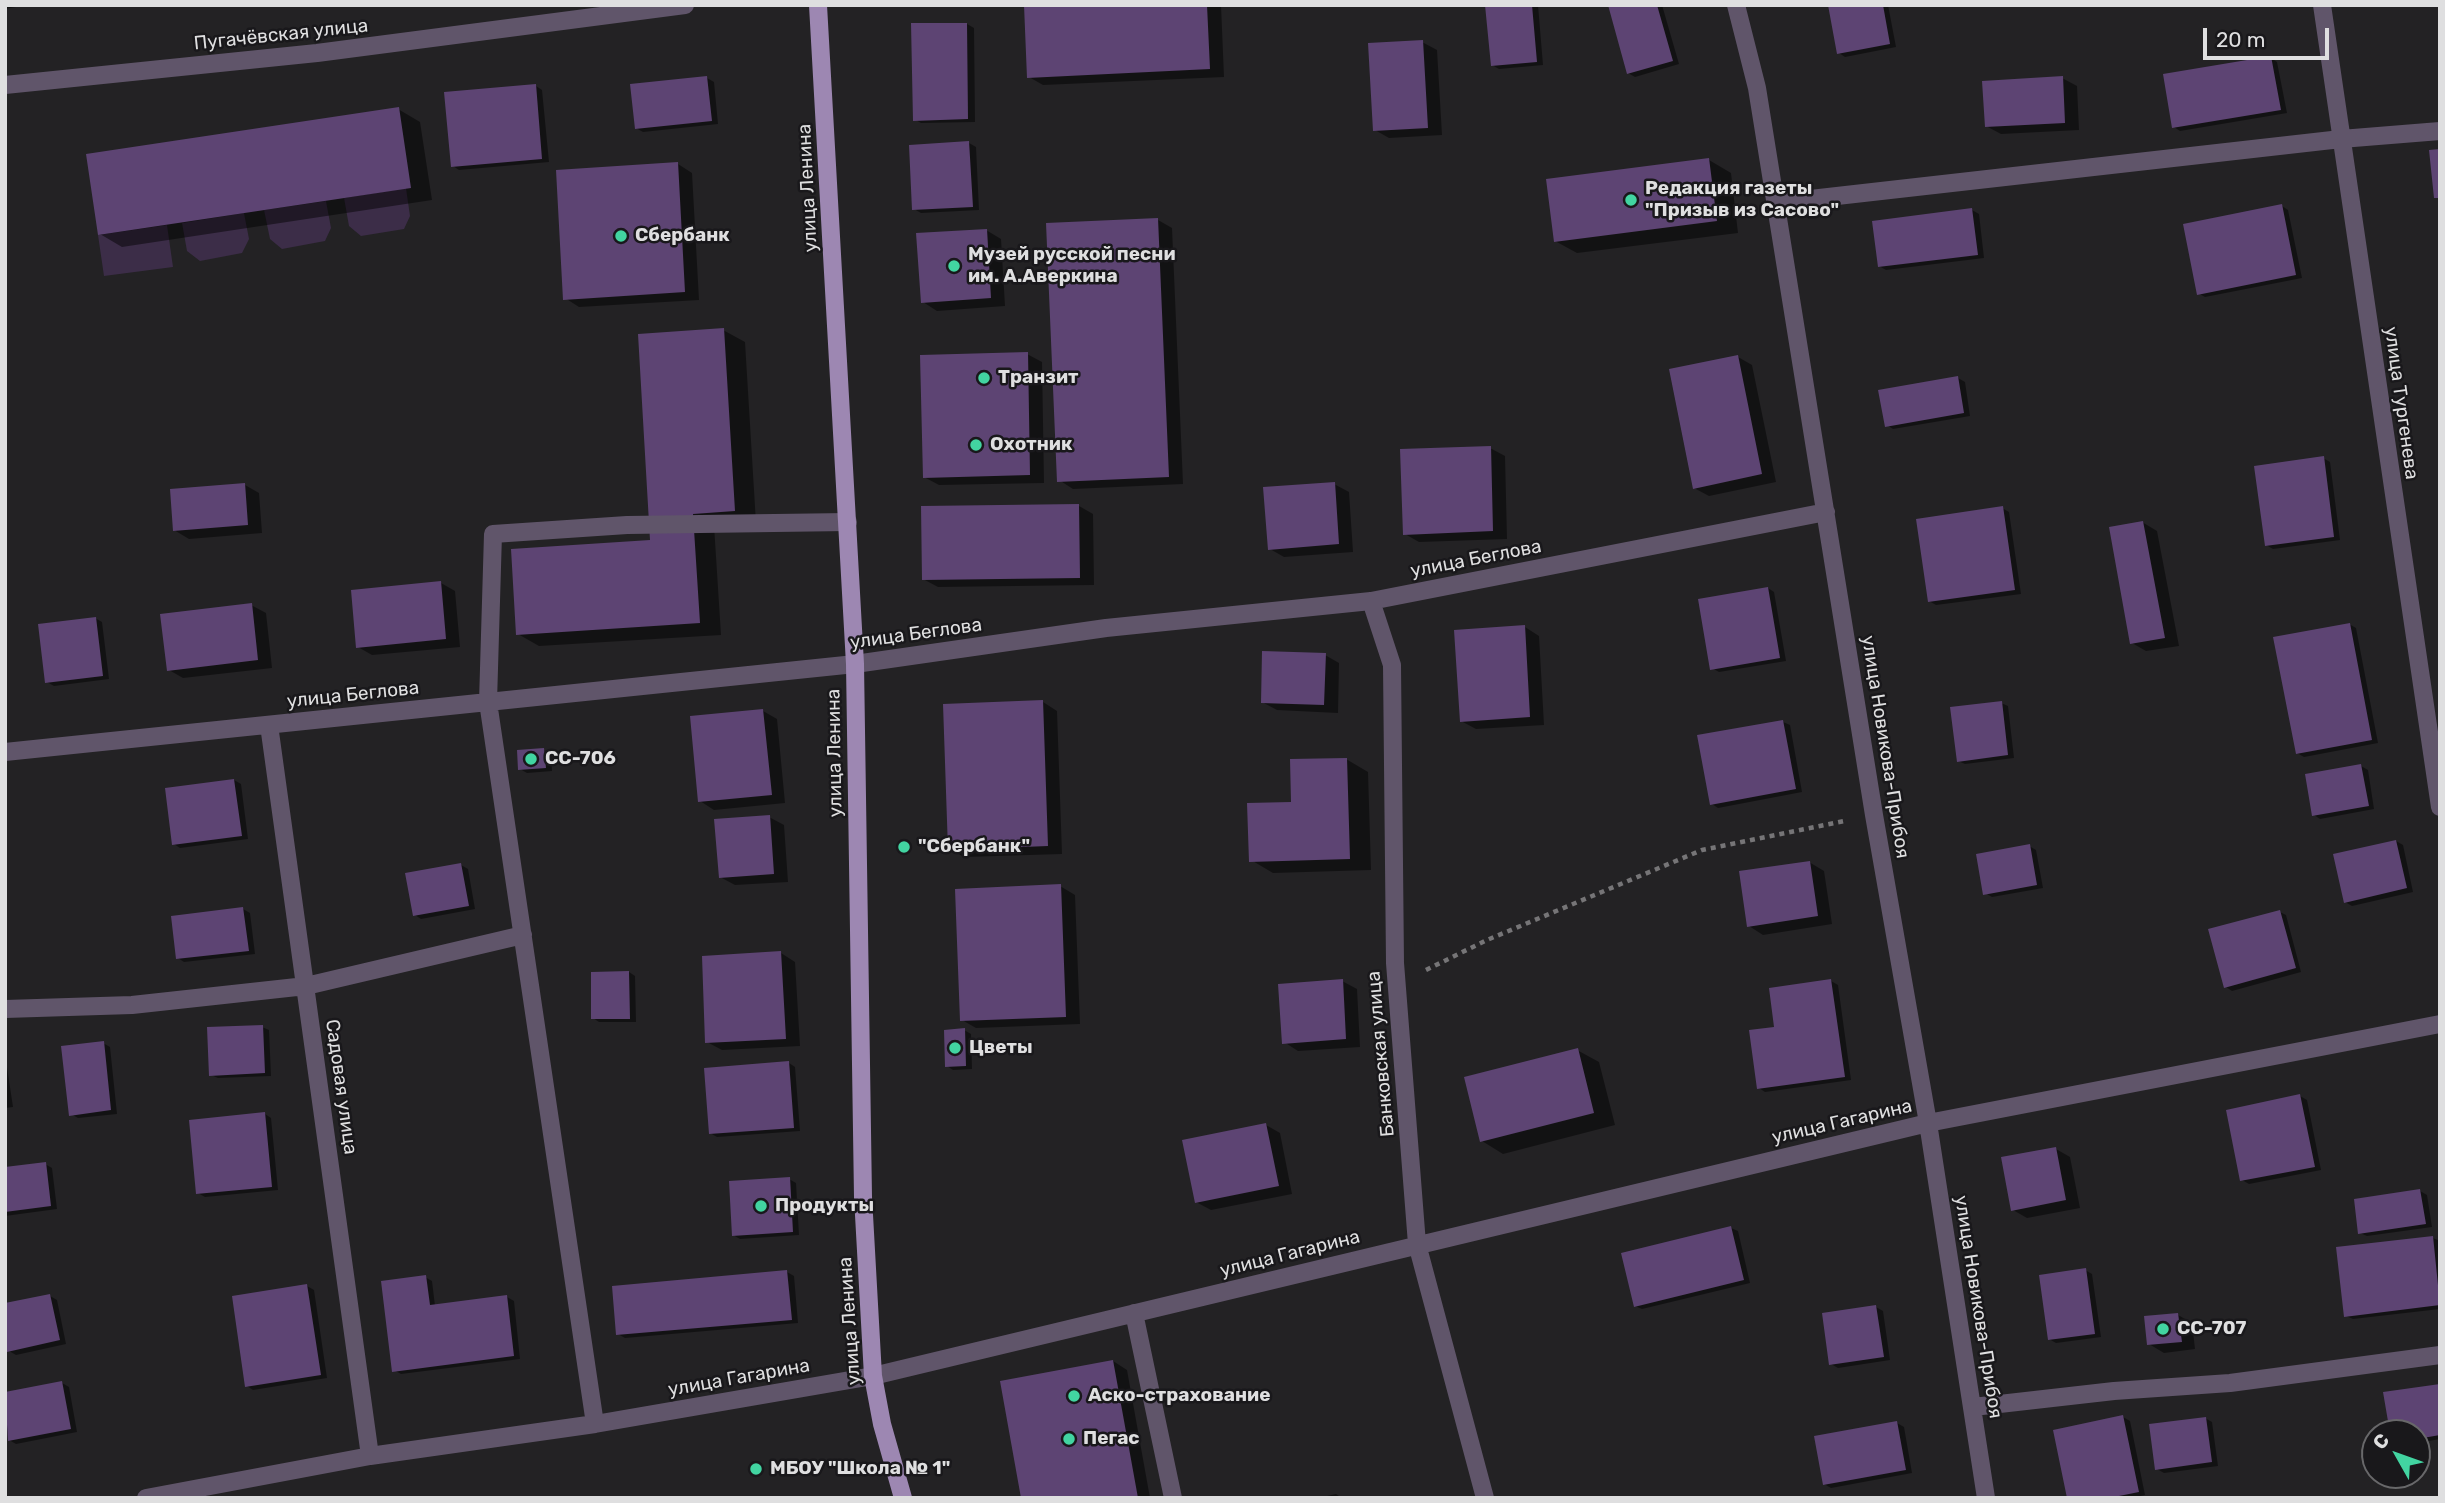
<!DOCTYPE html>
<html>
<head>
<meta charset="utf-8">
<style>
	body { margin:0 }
	#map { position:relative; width:2445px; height:1503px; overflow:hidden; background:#232224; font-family:Rubik,sans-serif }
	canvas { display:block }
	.frame { position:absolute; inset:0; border:7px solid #dfdfe0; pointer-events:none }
	.north { position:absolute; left:2361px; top:1419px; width:70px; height:70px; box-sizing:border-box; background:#19181b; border:2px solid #68686a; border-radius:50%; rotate:310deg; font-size:19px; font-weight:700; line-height:28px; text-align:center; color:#dfdfe0 }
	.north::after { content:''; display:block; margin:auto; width:24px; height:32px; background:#42d4a1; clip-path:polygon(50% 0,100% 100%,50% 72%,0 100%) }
	.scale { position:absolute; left:2203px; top:28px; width:126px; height:32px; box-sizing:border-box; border:4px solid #dfdfe0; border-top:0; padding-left:9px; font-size:21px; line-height:24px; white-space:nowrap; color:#dfdfe0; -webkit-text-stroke:5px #19181b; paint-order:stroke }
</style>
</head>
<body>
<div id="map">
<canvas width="2445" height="1503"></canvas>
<div class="frame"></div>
<div class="north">С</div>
<div class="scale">20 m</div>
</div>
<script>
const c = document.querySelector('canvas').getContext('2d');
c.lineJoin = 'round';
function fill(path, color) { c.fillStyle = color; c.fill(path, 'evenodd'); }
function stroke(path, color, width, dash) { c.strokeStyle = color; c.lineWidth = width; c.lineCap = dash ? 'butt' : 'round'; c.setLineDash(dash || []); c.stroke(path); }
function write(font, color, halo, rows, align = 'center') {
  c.font = font + ' Rubik,sans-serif'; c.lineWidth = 5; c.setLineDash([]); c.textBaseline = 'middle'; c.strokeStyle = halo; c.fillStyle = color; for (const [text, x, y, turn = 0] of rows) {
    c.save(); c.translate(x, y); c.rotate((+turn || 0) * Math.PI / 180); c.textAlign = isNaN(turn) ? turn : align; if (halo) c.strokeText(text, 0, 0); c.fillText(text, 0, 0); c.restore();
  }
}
fill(new Path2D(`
	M406 188 410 216 404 229 361 236 349 226 344 198Z
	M326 201 331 228 325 241 282 249 270 239 264 210Z
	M244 213 249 239 242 253 200 261 187 251 182 223Z
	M167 225 173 267 104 276 98 235Z`), '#3c2d48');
fill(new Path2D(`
	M5 5H27L5 9Z
	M1025 5H1221L1224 77 1043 85 1029 77Z
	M1487 5H1538L1543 65 1499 69 1492 65Z
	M1609 5H1662L1679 64 1635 77 1628 73Z
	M1830 5H1888L1896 47 1845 57 1839 53Z
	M967 24 974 28 975 122 921 123 914 119Z
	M1422 42 1437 50 1442 135 1389 138 1375 130Z
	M2271 58 2277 62 2287 113 2180 131 2174 127Z
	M707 78 714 82 718 124 643 132 636 128Z
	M2062 78 2077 86 2079 130 2001 134 1986 126Z
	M536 86 542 90 549 162 459 170 453 166Z
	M398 109 420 122 432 200 122 247 100 234Z
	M969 143 976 147 979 210 921 213 914 209Z
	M1709 160 1731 173 1738 233 1577 253 1555 241Z
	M678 164 692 173 699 300 579 307 565 298Z
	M2282 206 2288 210 2302 278 2205 297 2198 293Z
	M1972 210 1979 214 1984 258 1886 270 1879 266Z
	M1158 220 1172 228 1183 484 1073 489 1059 480Z
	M986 230 1001 239 1005 306 937 311 923 302Z
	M723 330 745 342 756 523 714 525 721 635 539 646 518 634 652 542Z
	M1027 354 1042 362 1044 483 939 485 924 477Z
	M1738 357 1752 365 1776 482 1709 496 1694 488Z
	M1958 378 1965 382 1970 416 1893 429 1887 425Z
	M1490 448 1505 456 1507 539 1419 542 1405 534Z
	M2323 458 2330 462 2340 540 2273 549 2266 545Z
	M1334 484 1349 492 1353 552 1284 557 1270 549Z
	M245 485 259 493 262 533 189 539 174 530Z
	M1079 506 1093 514 1094 585 938 587 923 579Z
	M2002 508 2009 512 2021 594 1936 605 1929 601Z
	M2142 522 2157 531 2179 646 2146 651 2132 643Z
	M441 583 455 591 460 647 372 655 358 647Z
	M1768 588 1774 592 1786 661 1719 672 1712 668Z
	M251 605 266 613 272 668 183 678 169 670Z
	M95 618 102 622 109 679 54 686 47 682Z
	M2349 624 2356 628 2378 743 2304 757 2297 753Z
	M1525 627 1539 636 1544 725 1476 729 1461 721Z
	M1325 655 1339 663 1338 713 1277 710 1262 702Z
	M1043 702 1057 711 1062 854 964 857 950 849Z
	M2001 703 2008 706 2014 758 1965 764 1958 761Z
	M763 711 777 719 785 803 714 810 700 801Z
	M1783 722 1790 725 1802 792 1718 808 1712 804Z
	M544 750 551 754 552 771 527 773 520 769Z
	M1346 759 1368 772 1371 870 1273 873 1251 860 1293 804Z
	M2361 766 2368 770 2374 809 2320 819 2314 815Z
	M234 780 241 784 248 839 180 848 174 844Z
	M769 817 784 825 788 882 735 885 720 877Z
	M2396 841 2403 845 2413 892 2352 906 2345 902Z
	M2029 846 2036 850 2043 888 1992 897 1985 893Z
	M1809 862 1824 871 1832 924 1763 935 1749 926Z
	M461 865 468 869 475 909 421 919 415 915Z
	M1060 886 1075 895 1080 1024 976 1028 962 1020Z
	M243 909 250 913 255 954 184 962 178 958Z
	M2280 912 2286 915 2301 972 2232 991 2226 987Z
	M781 953 795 962 800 1046 722 1050 707 1042Z
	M629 972 635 976 636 1022H599L593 1018Z
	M1342 981 1357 989 1360 1047 1298 1051 1284 1042Z
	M1831 981 1838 985 1851 1080 1765 1092 1759 1088Z
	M262 1027 269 1030 271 1076 218 1078 211 1075Z
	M964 1030 971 1034 972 1069 953 1070 947 1066Z
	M103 1043 110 1047 117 1114 78 1118 71 1114Z
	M1577 1050 1599 1062 1615 1125 1503 1154 1482 1141Z
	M5 1054 13 1107 5 1108Z
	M789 1063 795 1067 800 1131 717 1137 710 1133Z
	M2300 1096 2307 1100 2321 1170 2249 1184 2242 1180Z
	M265 1114 271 1118 278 1190 205 1197 198 1193Z
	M1266 1125 1280 1133 1292 1194 1211 1210 1196 1202Z
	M2056 1149 2070 1157 2080 1208 2027 1218 2013 1210Z
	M45 1164 52 1168 57 1209 5 1216V1169Z
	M789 1179 796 1183 799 1235 740 1239 733 1235Z
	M2420 1191 2427 1195 2432 1227 2367 1236 2360 1233Z
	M1731 1228 1738 1231 1750 1283 1642 1309 1635 1306Z
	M2433 1238 2440 1241V1309L2353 1319 2346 1316Z
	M2085 1270 2092 1274 2101 1337 2056 1343 2049 1339Z
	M787 1272 794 1276 798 1323 625 1338 618 1334Z
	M425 1277 432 1281 435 1306 507 1297 514 1301 520 1359 401 1374 394 1370Z
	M307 1286 314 1290 327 1378 253 1390 247 1386Z
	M50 1296 57 1300 66 1344 16 1355 9 1351 5 1333V1305Z
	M1876 1307 1883 1311 1890 1360 1838 1368 1831 1364Z
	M2178 1315 2192 1323 2195 1349 2164 1353 2149 1344Z
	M1113 1361 1127 1370 1150 1498H1023Z
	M62 1383 69 1387 77 1432 16 1444 9 1440 5 1417V1394Z
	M2440 1385V1439L2417 1443V1433H2391Z
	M2123 1417 2130 1421 2145 1495 2131 1498H2069Z
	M2205 1418 2212 1422 2218 1466 2164 1473 2157 1469Z
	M1897 1423 1904 1427 1912 1473 1831 1488 1824 1484Z
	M1336 1494 1342 1498H1318Z`), '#0007');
fill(new Path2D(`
	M1024 5H1207L1210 69 1027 78Z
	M1485 5H1532L1537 62 1491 66Z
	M1608 5H1657L1673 61 1627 74Z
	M1828 5H1883L1890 44 1837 54Z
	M911 23H967L968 119 913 121Z
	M1423 40 1428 128 1373 131 1368 43Z
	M2271 56 2281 110 2172 128 2163 74Z
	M707 76 712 121 635 129 630 84Z
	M2063 76 2065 123 1985 127 1982 81Z
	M536 84 542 159 451 167 444 92Z
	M399 107 411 188 98 235 86 154Z
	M969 141 973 207 912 210 909 145Z
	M2440 149V198H2434L2429 150Z
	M1709 158 1717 221 1554 242 1546 179Z
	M678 162 685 292 563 300 556 170Z
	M2282 204 2296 275 2197 295 2183 224Z
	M1972 208 1978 255 1878 267 1872 221Z
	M1158 218 1169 477 1057 482 1046 223Z
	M987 229 991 298 921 303 916 233Z
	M724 328 735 511 693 514 700 623 516 635 511 549 650 540 638 334Z
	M1028 352 1030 475 923 478 920 355Z
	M1738 355 1762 474 1693 489 1669 369Z
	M1958 376 1964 413 1885 427 1878 390Z
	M1491 446 1493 531 1403 535 1400 449Z
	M2324 456 2334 537 2265 546 2254 466Z
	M1335 482 1339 544 1268 550 1263 487Z
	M245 483 248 525 173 531 170 489Z
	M1079 504 1080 578 922 580 921 506Z
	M2003 506 2015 590 1928 602 1916 519Z
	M2143 521 2165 638 2130 644 2109 527Z
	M441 581 446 639 356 648 351 590Z
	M1768 587 1780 658 1710 670 1698 599Z
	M252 603 258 660 167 671 160 614Z
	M96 617 103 676 45 683 38 624Z
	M2350 623 2372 740 2296 754 2273 637Z
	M1525 625 1530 717 1460 722 1454 630Z
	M1262 651 1326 653 1324 705 1261 703Z
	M1043 700 1048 846 948 850 943 704Z
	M2002 701 2008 755 1957 762 1950 707Z
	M763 709 772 795 698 802 690 716Z
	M1783 720 1796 789 1710 805 1697 735Z
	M544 748 546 768 518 770 517 750Z
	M1347 758 1350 859 1249 862 1247 803 1291 802 1290 759Z
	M2361 764 2369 806 2312 816 2305 774Z
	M234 779 242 836 172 845 165 788Z
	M770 815 774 874 719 878 714 819Z
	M2396 840 2407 888 2344 903 2333 854Z
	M2030 844 2037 885 1983 895 1976 854Z
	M1810 861 1818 916 1747 927 1739 871Z
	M461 863 469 906 413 916 405 873Z
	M1061 884 1066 1017 960 1021 955 889Z
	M243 907 249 951 176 959 171 916Z
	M2280 910 2296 968 2224 988 2208 929Z
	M781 951 786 1039 705 1043 702 956Z
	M629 971 630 1019H591V972Z
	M1343 979 1346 1039 1282 1044 1278 984Z
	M1831 979 1845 1077 1757 1089 1749 1030 1774 1027 1769 988Z
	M263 1025 265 1073 209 1076 207 1027Z
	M965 1028 966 1066 945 1067 944 1030Z
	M104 1041 111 1110 69 1116 61 1046Z
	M1578 1048 1594 1113 1480 1142 1464 1077Z
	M789 1061 794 1128 709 1134 704 1068Z
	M2300 1094 2315 1167 2240 1181 2226 1110Z
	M265 1112 272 1187 196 1194 189 1120Z
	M1266 1123 1279 1186 1195 1203 1182 1140Z
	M2056 1147 2066 1200 2011 1211 2001 1157Z
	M46 1162 51 1206 5 1212V1167Z
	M790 1177 793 1232 732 1236 729 1181Z
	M2420 1189 2426 1224 2358 1234 2354 1199Z
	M1731 1226 1744 1280 1634 1307 1621 1253Z
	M2433 1236 2440 1305 2344 1317 2336 1247Z
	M2086 1268 2095 1334 2048 1340 2039 1275Z
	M787 1270 792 1320 616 1335 612 1286Z
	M426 1275 430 1305 507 1295 514 1356 392 1372 381 1281Z
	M307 1284 321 1375 245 1387 232 1296Z
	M50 1294 60 1340 7 1352 5 1303Z
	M1876 1305 1884 1357 1829 1365 1822 1313Z
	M2178 1313 2182 1342 2147 1345 2144 1316Z
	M1113 1360 1138 1498H1021L1000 1381Z
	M62 1381 71 1429 8 1441 5 1392Z
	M2440 1384V1435L2417 1439V1433H2390L2383 1392Z
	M2123 1415 2139 1492 2109 1498H2067L2053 1430Z
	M2206 1417 2212 1462 2155 1470 2149 1424Z
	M1897 1421 1906 1470 1823 1485 1814 1436Z`), '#5d4473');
stroke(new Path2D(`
	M1426 970 1487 940 1702 850 1844 821`), '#767577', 4.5, [5, 5]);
stroke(new Path2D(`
	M1736 5 1757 88 1874 815 1928 1123 1986 1498
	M2322 5 2440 807
	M5 85 317 53 685 5
	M1775 203 2341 139 2440 131
	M1371 601 1392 665 1395 963 1417 1244 1485 1498
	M269 725 370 1456
	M5 752 855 664 1106 628 1371 601 1826 512
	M5 1009 132 1005 306 986 523 935
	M1134 1313 1173 1498
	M1973 1407 2114 1391 2230 1383 2440 1355
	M595 1424 488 702 493 534 627 525 848 522
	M146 1498 370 1456 595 1424 873 1376 1928 1123 2440 1024`), '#60556a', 18);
stroke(new Path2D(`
	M818 5 855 664 863 1197 873 1376 882 1424 903 1498`), '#9d87b2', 18);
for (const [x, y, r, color] of [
	[1631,200,7,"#42d4a1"],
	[621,236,7,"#42d4a1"],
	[954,266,7,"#42d4a1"],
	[984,378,7,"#42d4a1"],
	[976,445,7,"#42d4a1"],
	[531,759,7,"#42d4a1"],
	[904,847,7,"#42d4a1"],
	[955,1048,7,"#42d4a1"],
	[761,1206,7,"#42d4a1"],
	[2163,1329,7,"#42d4a1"],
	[1074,1396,7,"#42d4a1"],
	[1069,1439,7,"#42d4a1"],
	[756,1469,7,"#42d4a1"]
]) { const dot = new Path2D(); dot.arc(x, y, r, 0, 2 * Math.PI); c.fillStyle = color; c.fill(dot); stroke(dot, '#19181b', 2.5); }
write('19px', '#dfdfe0', '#19181b', [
	["Пугачёвская улица",281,35,-6],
	["улица Ленина",808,188,-93],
	["улица Тургенева",2401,403,82],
	["улица Беглова",1476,559,-11],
	["улица Беглова",916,634,-8],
	["улица Беглова",353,695,-6],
	["улица Новикова-Прибоя",1885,747,81],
	["улица Ленина",835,753,-91],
	["Банковская улица",1381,1054,-95],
	["Садовая улица",341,1087,82],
	["улица Гагарина",1842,1122,-13],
	["улица Гагарина",1290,1254,-14],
	["улица Новикова-Прибоя",1978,1307,81],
	["улица Ленина",850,1321,-94],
	["улица Гагарина",739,1378,-10]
]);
write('bold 19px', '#dfdfe0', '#19181b', [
	["Редакция газеты",1645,189],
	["\"Призыв из Сасово\"",1645,211],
	["Сбербанк",635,236],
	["Музей русской песни",968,255],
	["им. А.Аверкина",968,277],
	["Транзит",998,378],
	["Охотник",990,445],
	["СС-706",545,759],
	["\"Сбербанк\"",918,847],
	["Цветы",969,1048],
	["Продукты",775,1206],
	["СС-707",2177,1329],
	["Аско-страхование",1088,1396],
	["Пегас",1083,1439],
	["МБОУ \"Школа № 1\"",770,1469]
], 'left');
</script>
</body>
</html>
